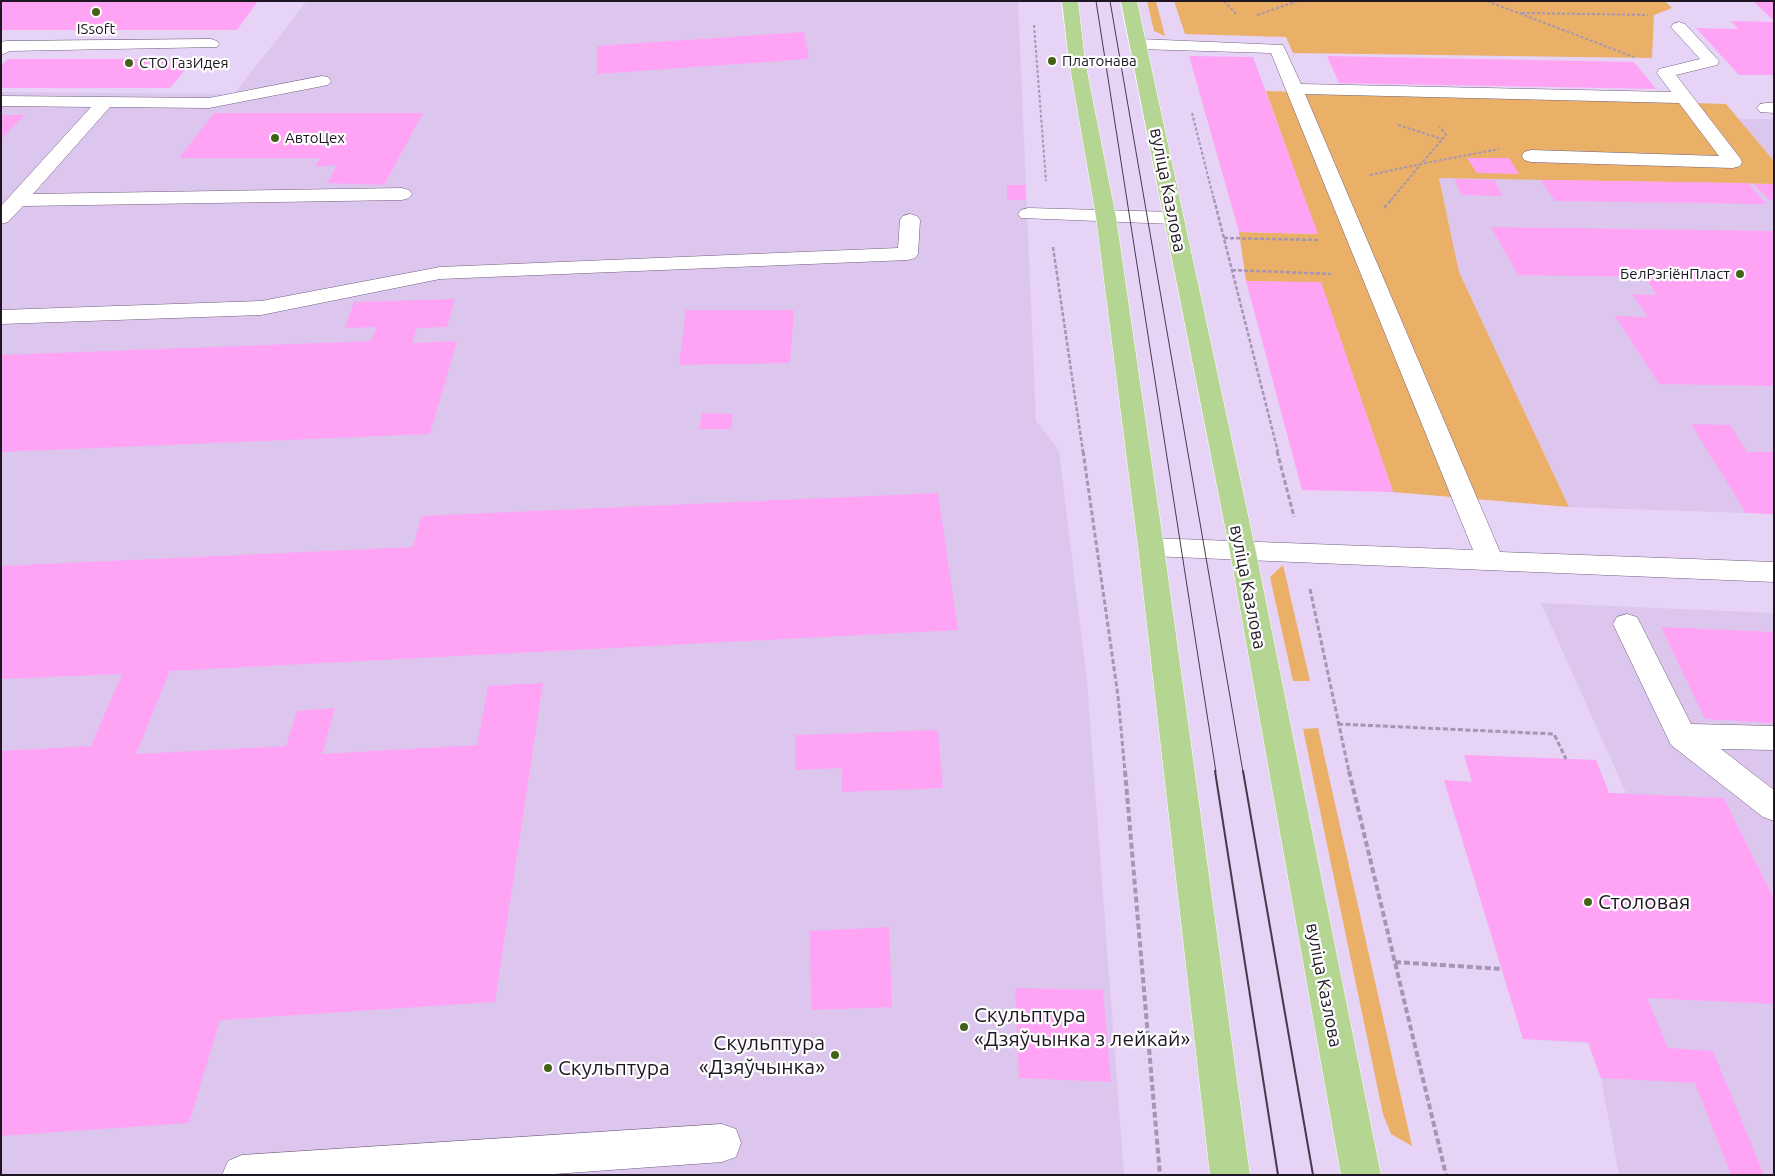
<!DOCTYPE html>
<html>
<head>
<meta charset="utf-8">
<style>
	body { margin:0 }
	#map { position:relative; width:1775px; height:1176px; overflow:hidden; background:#e7d3f6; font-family:Ubuntu,sans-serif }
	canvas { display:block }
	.frame { position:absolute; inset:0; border:2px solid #1e1723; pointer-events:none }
</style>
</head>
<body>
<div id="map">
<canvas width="1775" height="1176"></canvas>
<div class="frame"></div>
</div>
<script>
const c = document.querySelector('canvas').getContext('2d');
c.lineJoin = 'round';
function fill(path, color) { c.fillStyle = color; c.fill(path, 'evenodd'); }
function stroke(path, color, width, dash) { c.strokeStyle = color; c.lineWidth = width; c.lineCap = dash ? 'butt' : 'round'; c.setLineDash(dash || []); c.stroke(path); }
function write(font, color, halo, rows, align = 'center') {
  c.font = font + ' Ubuntu,sans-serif'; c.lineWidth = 4.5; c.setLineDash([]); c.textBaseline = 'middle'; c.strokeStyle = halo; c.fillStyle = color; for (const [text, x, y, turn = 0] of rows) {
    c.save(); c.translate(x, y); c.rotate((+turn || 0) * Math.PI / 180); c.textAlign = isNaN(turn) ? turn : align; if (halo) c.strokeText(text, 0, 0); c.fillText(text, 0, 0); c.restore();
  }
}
fill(new Path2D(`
	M307 1H1018L1036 421 1059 451 1087 682 1124 1175H1V92L234 94Z
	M1738 119H1774V161Z
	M1439 177 1774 184V514L1569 507 1459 272Z
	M1541 603 1774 613V1175H1619L1601 1078 1588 1043 1523 1039 1444 780 1472 782 1464 755 1596 760 1609 793H1626Z`), '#ddc6ee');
fill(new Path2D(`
	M1147 1H1156L1165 36 1154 31Z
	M1174 1H1665L1672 8 1654 15 1652 58 1293 53 1286 37 1185 34Z
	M1266 91 1726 104 1774 161V184L1439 178 1459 272 1569 507 1393 492 1321 283 1246 281 1239 232 1317 234Z
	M1283 565 1310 681H1293L1270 577Z
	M1318 728 1412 1146 1391 1134 1383 1114 1303 729Z`), '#eab068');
fill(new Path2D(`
	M1 1H258L237 30H1Z
	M1753 1H1774V21Z
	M1731 21 1774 22V75H1739L1696 28 1738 29Z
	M804 32 809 59 597 74V46Z
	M1189 56 1253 57 1318 234 1239 232Z
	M1327 56 1634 62 1656 89 1339 83Z
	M8 59H194L170 88H1V65Z
	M214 113H423L384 185 327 183 337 165 315 167 320 158H179Z
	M1 115H25L1 139Z
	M1467 158H1509L1519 174 1477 173Z
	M1454 179 1494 180 1503 196 1462 195Z
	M1541 180 1748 183 1766 204 1555 201Z
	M1754 184H1774V200L1768 199Z
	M1007 185H1025L1026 200H1007Z
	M1491 227 1774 231V386L1659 384 1615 316 1648 317 1632 294 1657 295 1645 277 1518 275Z
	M1246 281 1321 282 1393 492 1302 490Z
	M455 299 447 327 417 328 412 343 457 341 430 434 1 452V355L371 341 377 327 345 328 354 302Z
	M686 310H794L790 363 679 365Z
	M702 413 733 414 731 429H699Z
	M1691 424 1730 425 1747 452H1774V514L1746 513Z
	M938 493 958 630 170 671 136 754 286 746 297 711 335 708 322 754 477 745 488 686 543 683 495 1002 220 1020 189 1123 1 1136V751L91 746 122 674 1 679V566L413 547 421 516Z
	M1661 627 1774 632V723L1705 719Z
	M938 730 943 788 842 792V768L795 770V735Z
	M1464 755 1596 760 1609 793 1724 798 1774 899V1004L1647 998 1668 1048 1713 1051 1764 1175H1731L1695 1083 1601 1078 1588 1042 1523 1039 1444 780 1472 782Z
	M889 927 892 1007 811 1010 810 931Z
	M1015 988 1103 990 1111 1082 1019 1078Z`), '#ffa4f5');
const minor = new Path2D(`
	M1679 22 1685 24 1719 61 1717 65 1676 75 1740 158 1742 162 1740 166 1733 168 1531 162 1524 160 1522 156 1524 152 1531 150 1719 156 1679 103 1305 94 1500 552 1774 562V582L1151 556 1142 554 1138 547 1142 540 1151 538 1473 550 1271 53 1139 49 1133 47 1131 44 1133 41 1139 39 1283 45 1301 84 1671 92 1657 73 1659 69 1700 59 1671 27 1673 24Z
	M211 39 217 41 219 44 217 47 10 51 1 55V42L6 41Z
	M322 76 328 77 331 81 328 85 209 108 110 107 33 194 402 188 409 190 412 194 409 198 402 200 23 206 8 222 1 224V206L91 107 1 106V96L209 98Z
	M1766 103H1774V113L1760 112 1757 108 1760 104Z
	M1028 208 1173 212 1180 214 1183 218 1180 222 1173 224 1021 218 1018 214 1021 210Z
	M910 214 917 216 920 220 918 254 915 258 908 260 440 279 261 315 1 324V310L261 301 440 267 898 248 900 220 903 216Z
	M1627 614 1637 617 1691 724 1774 726V750L1721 749 1774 790V821L1763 817 1671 745 1613 624 1617 617Z
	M722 1124 736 1129 741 1143 736 1157 722 1162 540 1175H222L228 1161 242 1155Z`);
const major = new Path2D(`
	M1062 1H1078L1085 61 1116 217 1164 547 1250 1175H1210L1138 547 1096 217 1069 61Z
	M1121 1H1137L1256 552 1381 1175H1341L1230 552Z`);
stroke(minor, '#71607e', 1);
stroke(major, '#fff', 1);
stroke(new Path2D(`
	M1224 1 1236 14
	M1487 1 1634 57
	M1522 13 1648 15
	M1257 15 1298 1
	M1034 25 1046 181
	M1192 113 1214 200
	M1398 125 1442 139
	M1370 175 1421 164 1446 135 1439 126
	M1391 200 1421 164 1499 149`), '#a696b1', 2, [3, 2]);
stroke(new Path2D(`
	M1214 199 1278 452
	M1384 208 1392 199
	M1224 238 1318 240
	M1053 247 1083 452
	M1232 270 1331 274`), '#a696b1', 2.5, [4, 2]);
stroke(new Path2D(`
	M1083 451 1118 696 1125 772
	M1277 451 1294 517
	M1310 589 1349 772
	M1338 724 1554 734 1566 759`), '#a696b1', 3, [5, 2.5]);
stroke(new Path2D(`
	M1125 771 1160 1175
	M1349 771 1446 1175
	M1395 962 1502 969`), '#a696b1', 4, [6, 3]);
fill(minor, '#fff');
fill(major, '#b5d592');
stroke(new Path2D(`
	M1096 1 1216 772
	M1110 1 1243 772`), '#453b4c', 1);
stroke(new Path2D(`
	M1215 771 1278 1175
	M1243 771 1313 1175`), '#453b4c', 2);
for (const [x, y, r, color] of [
	[96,12,5,"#416218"],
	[1052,61,5,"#416218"],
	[129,63,5,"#416218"],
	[275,138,5,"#416218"],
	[1740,274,5,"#416218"],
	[1588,902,5,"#416218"],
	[964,1027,5,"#416218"],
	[835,1055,5,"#416218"],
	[548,1068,5,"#416218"]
]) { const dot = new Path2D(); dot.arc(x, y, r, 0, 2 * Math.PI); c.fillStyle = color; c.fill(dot); stroke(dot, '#fdfdfd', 2); }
write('15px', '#1e1723', '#fdfdfd', [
	["ISsoft",96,29,"center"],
	["Платонава",1062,61],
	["СТО ГазИдея",139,63],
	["АвтоЦех",285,138],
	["БелРэгіёнПласт",1730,274,"right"]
], 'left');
write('18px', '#1e1723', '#fdfdfd', [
	["вуліца Казлова",1168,190,79],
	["вуліца Казлова",1248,587,79],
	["вуліца Казлова",1324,985,79]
]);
write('21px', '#1e1723', '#fdfdfd', [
	["Столовая",1598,902],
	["Скульптура",974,1015],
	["«Дзяўчынка з лейкай»",974,1039],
	["Скульптура",825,1043,"right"],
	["«Дзяўчынка»",825,1067,"right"],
	["Скульптура",558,1068]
], 'left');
</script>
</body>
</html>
